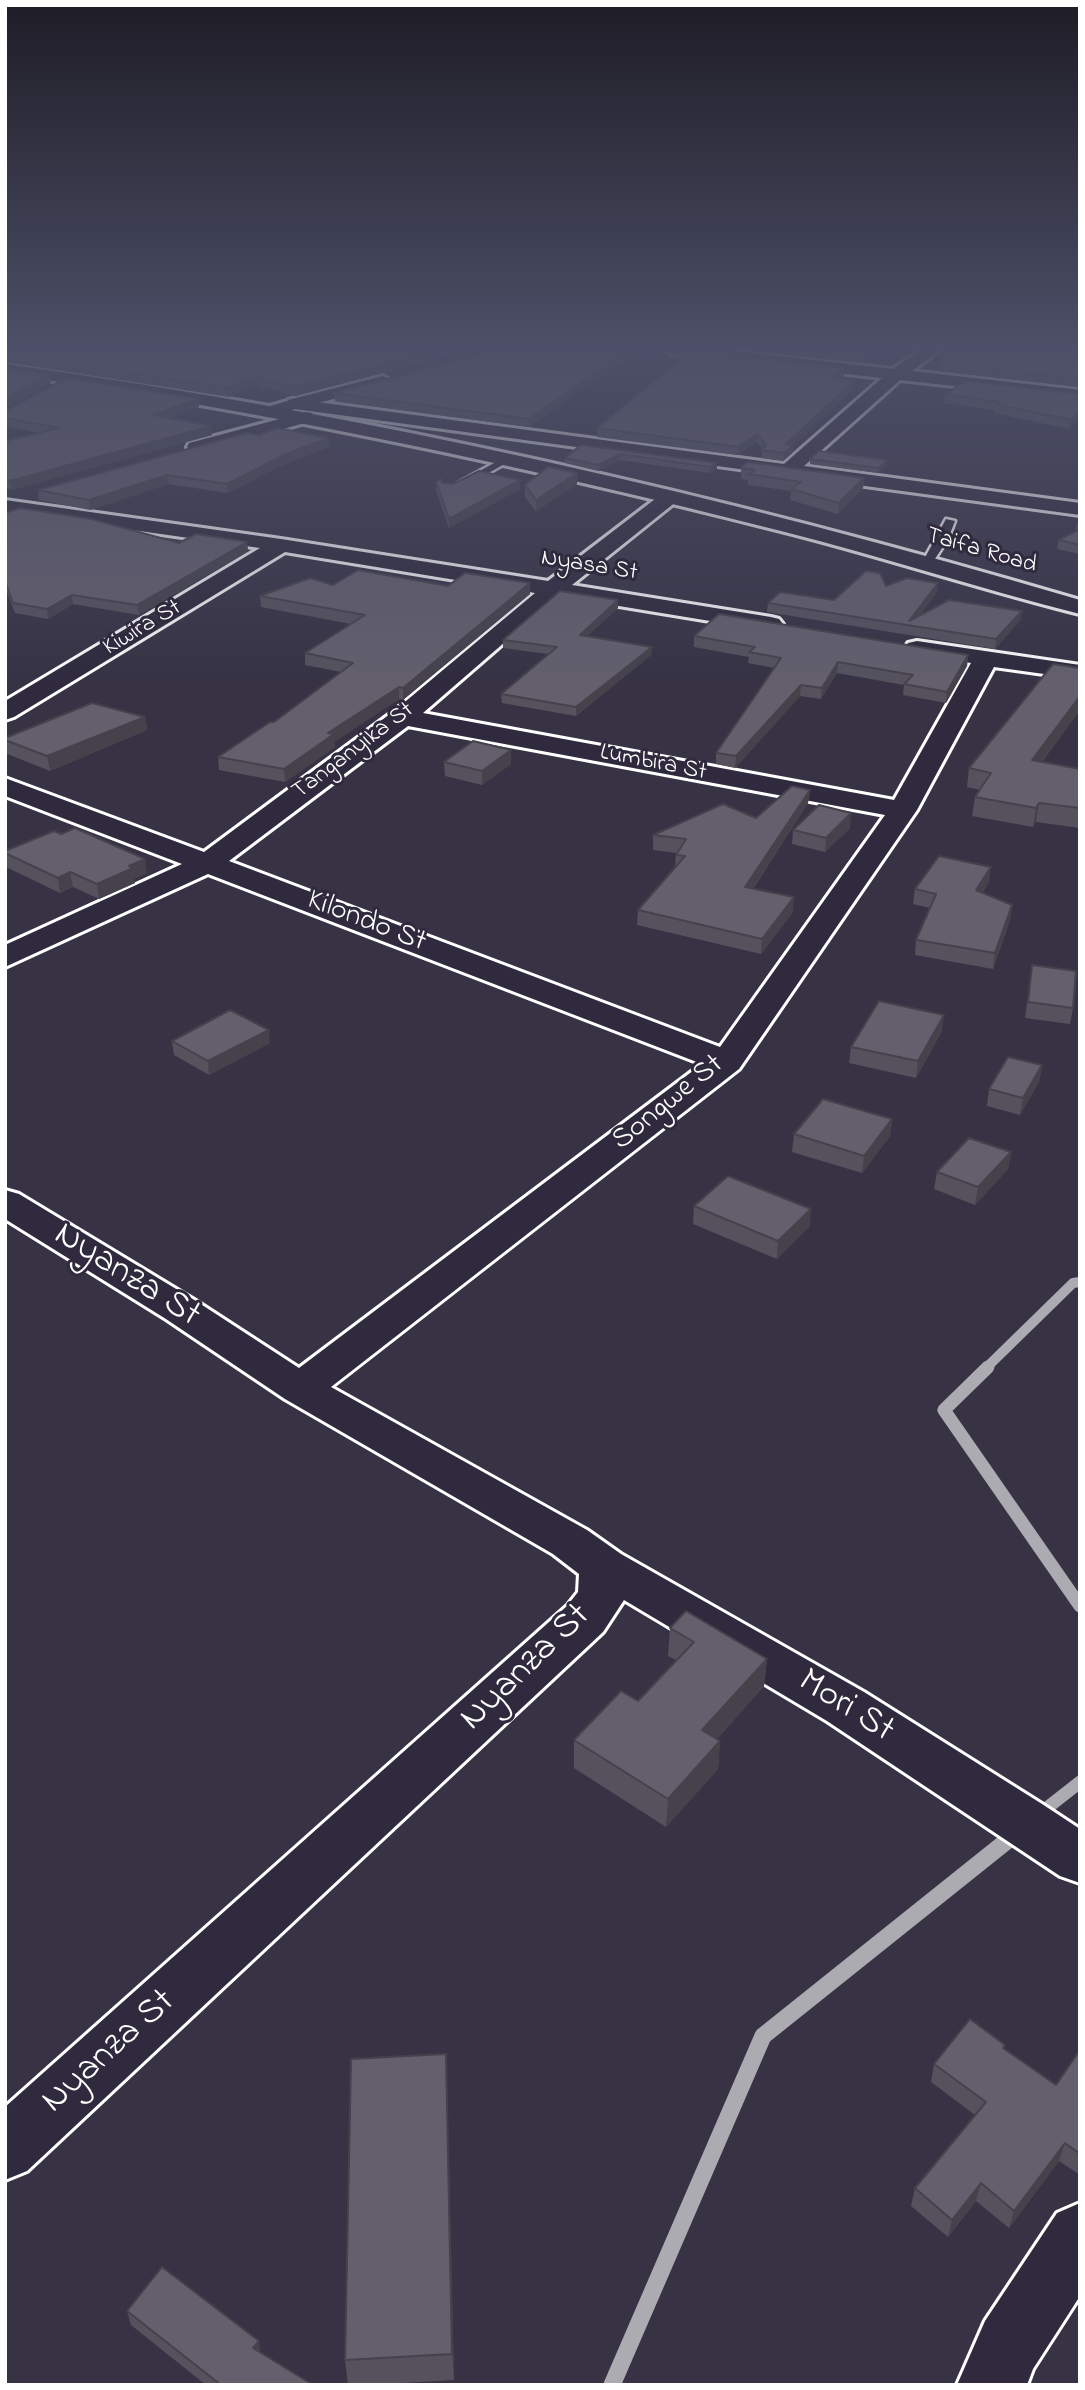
<!DOCTYPE html>
<html>
<head>
<meta charset="utf-8">
<style>
	body { margin:0 }
	#map { position:relative; width:1085px; height:2390px; overflow:hidden; background:#373345; font-family:"Indie Flower",sans-serif }
	canvas { display:block }
	.frame { position:absolute; inset:0; border:7px solid #fff; pointer-events:none }
</style>
</head>
<body>
<div id="map">
<canvas width="1085" height="2390"></canvas>
<div class="frame"></div>
</div>
<script>
const c = document.querySelector('canvas').getContext('2d');
c.lineJoin = 'round';
function stroke(path, color, width, dash) { c.strokeStyle = color; c.lineWidth = width; c.lineCap = dash ? 'butt' : 'round'; c.setLineDash(dash || []); c.stroke(path); }
function fill(path, color) { c.fillStyle = color; c.fill(path, 'evenodd'); }
function write(font, color, halo, rows, align = 'center') {
  c.font = font + ' "Indie Flower",sans-serif'; c.lineWidth = 6; c.setLineDash([]); c.textBaseline = 'middle'; c.strokeStyle = halo; c.fillStyle = color; for (const [text, x, y, turn = 0] of rows) {
    c.save(); c.translate(x, y); c.rotate((+turn || 0) * Math.PI / 180); c.textAlign = isNaN(turn) ? turn : align; if (halo) c.strokeText(text, 0, 0); c.fillText(text, 0, 0); c.restore();
  }
}
stroke(new Path2D(`
	M986 1368 1073 1283 1080 1282`), '#adabb2', 10);
stroke(new Path2D(`
	M988 1367 944 1410 1080 1606
	M1038 1815 1080 1782`), '#adabb2', 13);
stroke(new Path2D(`
	M612 2385 763 2036 1018 1832`), '#adabb2', 17);
const lane = new Path2D(`
	M505 457 508 462 467 485 458 483Z
	M946 519 955 521 948 539 931 565H923L922 563Z`);
const street = new Path2D(`
	M663 349H714L893 369 922 349H941L912 371 1080 390V400L900 380 804 466 1080 503V515L295 409 276 415 267 410 270 406 294 399 784 464 882 378 671 354Z
	M306 412 312 413 315 417 312 421 196 453 187 447 189 443Z
	M670 491 680 497 677 501 572 585 771 617 779 619 783 624 779 629 771 631 558 596 423 713 894 800 971 663 908 653 905 648 908 643 917 641 1080 665V679L994 667 917 810 739 1069 331 1387 587 1530 621 1554 864 1692 1042 1804 1080 1829V1883L1060 1876 827 1721 624 1600 603 1632 27 2171 5 2180V2107L567 1606 578 1592 579 1574 553 1554 285 1399 166 1319 5 1219V1190L19 1194 196 1301 299 1368 702 1064 208 874 5 967V945L182 864 5 796V778L204 852 394 711 535 593 285 552 14 717 5 720V701L260 548 5 512V500L281 539 548 581 663 493ZM408 726 885 815 720 1047 229 861Z
	M1080 2203V2296L1033 2369 1027 2385H957L985 2321 1057 2213Z`);
const secondary = new Path2D(`
	M383 376 392 381 389 385 294 409 285 404 288 400Z`);
const highway = new Path2D(`
	M5 364C368 414 728 496 1080 600V614C980 589 881 556 781 531 525 466 267 411 5 374Z`);
stroke(lane, '#fff', 5);
stroke(street, '#fff', 6);
stroke(secondary, '#fff', 6);
stroke(highway, '#fff', 6);
fill(lane, '#2f2a3d');
fill(street, '#2f2a3d');
fill(secondary, '#2f2a3d');
fill(highway, '#2f2a3d');
fill(new Path2D(`
	M5 349H473L295 396 258 386 242 388 241 392 229 397 5 362Z
	M639 349 529 427 335 401 334 393Z
	M737 349H880L861 363Z
	M1080 349V387L937 371 938 363Z
	M844 376 841 378 855 380V388L793 446 792 453 783 461 761 458 762 449 757 442 737 455 597 437V428Z
	M945 394H1080L1069 429 994 413V410L944 403Z
	M199 407 169 418 211 426 212 435 11 490 5 487V441L39 433 5 426V411Z
	M259 435 328 438 329 447 285 464 228 493 168 484 90 510 39 500 38 490Z
	M581 445 717 469 710 473 620 460 598 471 565 463V458Z
	M810 459 887 460V465L878 473 810 464Z
	M741 468 864 478 863 488 838 514 790 500 791 491 748 485V480L741 479Z
	M436 482 453 484 520 489 449 528 436 490Z
	M577 484 536 511 525 497V485Z
	M5 513 179 543 247 542 248 551 139 615 73 604 48 619 15 613 5 587Z
	M1080 520V554L1057 549 1059 540 1076 531 1077 524Z
	M333 585 448 586 530 594 403 700 399 699 334 742 335 747 285 782 219 770 218 757 274 722 341 672 305 665V653L351 624 261 607 260 596Z
	M886 586 937 592 919 616 1022 611 1020 620 995 649 767 612 768 603 834 600Z
	M618 608 587 636 652 647 651 655 576 716 502 703 501 694 548 654 503 648V640Z
	M694 636 968 655 967 666 946 703 903 695 904 685 837 673 821 699 800 696 735 768 716 764V753L774 668 748 663 749 657 694 647Z
	M1080 668V715L1077 714 1042 762 1080 769V828L1036 822 1033 827 972 816 975 797 980 790 967 787 969 768Z
	M145 717 147 730 50 771 5 753V738Z
	M444 762 511 764 482 785 445 776Z
	M810 790 808 803 753 889 793 912 761 954 637 925 638 910 675 868 676 855 677 853 653 850V835L756 818Z
	M850 828 825 852 792 844 793 830Z
	M5 851 147 873 134 879 135 883 99 899 73 887 60 893 6 867Z
	M989 882 982 893 1012 905 1010 920 993 969 915 955 916 940 930 908 913 904 915 889Z
	M1032 966 1073 1008 1070 1024 1025 1018Z
	M942 1031 916 1078 849 1063 851 1047Z
	M172 1041 270 1043 209 1075 174 1055Z
	M1042 1065 1039 1082 1020 1115 987 1106 989 1089Z
	M892 1119 890 1136 862 1173 792 1152 794 1134Z
	M1011 1152 1008 1169 975 1205 934 1189 937 1172Z
	M694 1206 810 1226 777 1259 693 1224Z
	M670 1628 767 1659 764 1686 717 1739 720 1741 718 1769 666 1827 574 1768V1740L638 1701 676 1660 668 1656Z
	M1005 2045 1004 2049 1056 2085 1080 2050V2175L1059 2161 1009 2228 976 2201 948 2237 911 2206 915 2188 975 2115 931 2082 934 2064Z
	M447 2081 454 2380 370 2385H348L345 2360Z
	M127 2311 261 2353 313 2385H206L131 2325Z`), '#55525e');
fill(new Path2D(`
	M443 349H473L295 396 294 387Z
	M629 349H639L529 427V419Z
	M870 349H880L861 363 862 355Z
	M844 368V376L831 385 832 377Z
	M49 375 51 383 5 408V399Z
	M257 378 258 386 242 388 241 392 229 397 228 388 241 380Z
	M855 380V388L793 446 792 453 783 461 784 453 786 444Z
	M198 399 199 407 154 424 153 415Z
	M1080 411V418L1069 429 1071 420Z
	M211 426 212 435 11 490 10 481Z
	M757 434V442L737 455 738 447Z
	M328 438 329 447 285 464 228 493 227 484 284 455Z
	M620 454V460L598 471V465Z
	M887 460V465L878 473 879 468Z
	M717 463V469L710 473V467Z
	M577 473V484L536 511V500Z
	M167 475 168 484 90 510 89 500Z
	M864 478 863 488 838 514 839 503Z
	M520 480V489L449 528V519Z
	M247 542 248 551 139 615 137 605Z
	M530 583V594L403 700V688Z
	M938 583 937 592 912 626 909 621Z
	M72 595 73 604 48 619 47 609Z
	M618 600V608L580 643V635Z
	M1022 611 1020 620 995 649 996 639Z
	M652 647 651 655 576 716V707Z
	M968 655 967 666 946 703 947 692Z
	M838 662 837 673 821 699 822 688Z
	M801 685 800 696 735 768 736 756Z
	M399 687V699L334 742 335 747 285 782 284 769 328 733Z
	M1080 696 1077 714 1030 778 1032 760Z
	M145 717 147 730 50 771 47 756Z
	M511 750V764L482 785V771Z
	M810 790 808 803 744 902 745 887Z
	M1039 803 1036 822 1033 827 1036 808Z
	M851 813 850 828 825 852 826 838Z
	M145 859 147 873 134 879 135 883 99 899 97 884 129 866Z
	M991 867 989 882 974 905 976 890Z
	M70 872 73 887 60 893 58 878Z
	M794 897 793 912 761 954 762 939Z
	M1012 905 1010 920 993 969 995 953Z
	M944 1015 942 1031 916 1078 918 1061Z
	M269 1030 270 1043 209 1075 208 1061Z
	M1042 1065 1039 1082 1020 1115 1023 1098Z
	M892 1119 890 1136 862 1173 864 1156Z
	M1011 1152 1008 1169 975 1205 978 1187Z
	M811 1209 810 1226 777 1259 778 1241Z
	M767 1659 764 1686 700 1758 702 1730Z
	M720 1741 718 1769 666 1827 668 1799Z
	M446 2054 447 2081 454 2380 452 2354Z
	M1065 2143 1059 2161 1009 2228 1014 2211Z
	M981 2183 976 2201 948 2237 952 2220Z
	M259 2341 261 2355 253 2348Z`), '#45424c');
const building = new Path2D(`
	M5 349H443L294 387 257 378 241 380 240 384 228 388 5 354Z
	M500 349H629L529 419 334 393Z
	M807 349H870L862 355Z
	M954 349H1080V379L938 363Z
	M689 352 844 368 832 377 855 380 786 444 793 445 784 453 761 450 766 445 757 434 738 447 597 428Z
	M5 369 49 375 5 399Z
	M67 378 198 399 153 415 211 426 10 481 5 479V441L59 428 5 418V411Z
	M966 381 1080 394V411L1071 420 995 404 1000 402 945 394Z
	M278 428 328 438 284 455 227 484 167 475 89 500 38 490 247 433 259 435Z
	M581 445 717 463 710 467 620 454 598 465 565 458Z
	M819 451 887 460 879 468 810 459Z
	M747 462 864 478 839 503 791 489 801 482 749 474 755 470 741 468Z
	M548 467 577 473 536 500 525 485Z
	M479 471 520 480 449 519 436 482 441 479 442 483 453 484Z
	M20 508 91 519 179 543 196 534 247 542 137 605 72 595 47 609 13 603 5 581V513Z
	M1080 529V545L1059 540Z
	M358 570 448 586 465 573 530 583 403 688 399 687 328 733 334 734 284 769 218 757 270 722H274L353 663 305 653 365 615 260 596 310 578 333 585Z
	M866 571 880 573 886 586 907 578 938 583 909 621 949 600 1022 611 996 639 768 603 780 592 834 600Z
	M560 591 618 600 580 635 652 647 576 707 501 694 557 647 503 640Z
	M719 614 968 655 947 692 904 684 913 675 838 662 822 688 801 685 736 756 716 753 781 658 749 652 755 647 694 636Z
	M1053 664 1080 668V696L1032 760 1080 769V808L1039 803 1036 808 975 797 991 773 969 768Z
	M92 703 145 717 47 756 5 740V738Z
	M473 741 511 750 482 771 444 762Z
	M792 786 810 790 745 887 794 897 762 939 638 910 685 856 676 855 686 839 653 835 723 804 756 818Z
	M819 805 851 813 826 838 793 830Z
	M75 828 145 859 129 866 133 868 97 884 70 872 58 878 5 853V851L54 831 61 834Z
	M939 856 991 867 976 890 1012 905 995 953 916 940 936 894 915 889Z
	M1032 965 1076 971 1073 1008 1028 1002Z
	M879 1001 944 1015 918 1061 851 1047Z
	M230 1010 269 1030 208 1061 172 1041Z
	M1008 1057 1042 1065 1023 1098 989 1089Z
	M823 1099 892 1119 864 1156 794 1134Z
	M969 1138 1011 1152 978 1187 937 1172Z
	M728 1176 811 1209 778 1241 694 1206Z
	M686 1611 767 1659 702 1730 720 1741 668 1799 574 1740 621 1691 638 1701 694 1642 670 1628Z
	M970 2019 1005 2045 1003 2048 1056 2085 1080 2050V2154L1065 2143 1014 2211 981 2183 952 2220 915 2188 986 2102 934 2064Z
	M446 2054 452 2354 345 2360 351 2059Z
	M162 2267 259 2341 253 2348 313 2385H221L127 2311Z`);
fill(building, '#635f6d');
stroke(building, '#45424c', 2);
const sky = c.createLinearGradient(0, 0, 0, 684);
sky.addColorStop(0, '#1e1c26');
sky.addColorStop(0.51, '#4d5068');
sky.addColorStop(1, '#4d506800');
c.fillStyle = sky;
c.fillRect(0, 0, 1085, 684);
write('24px', '#fff', '#2f2a3d', [
	["Taifa Road",981,552,16],
	["Nyasa St",589,567,9],
	["Kiwira St",143,629,-31],
	["Tanganyika St",354,752,-37],
	["Lumbira St",653,764,11]
]);
write('30px', '#fff', '#2f2a3d', [
	["Kilondo St",366,923,21],
	["Songwe St",669,1104,-39]
]);
write('37px', '#fff', '#2f2a3d', [
	["Nyanza St",126,1277,32],
	["Nyanza St",527,1669,-44],
	["Mori St",845,1708,32],
	["Nyanza St",110,2053,-42]
]);
</script>
</body>
</html>
